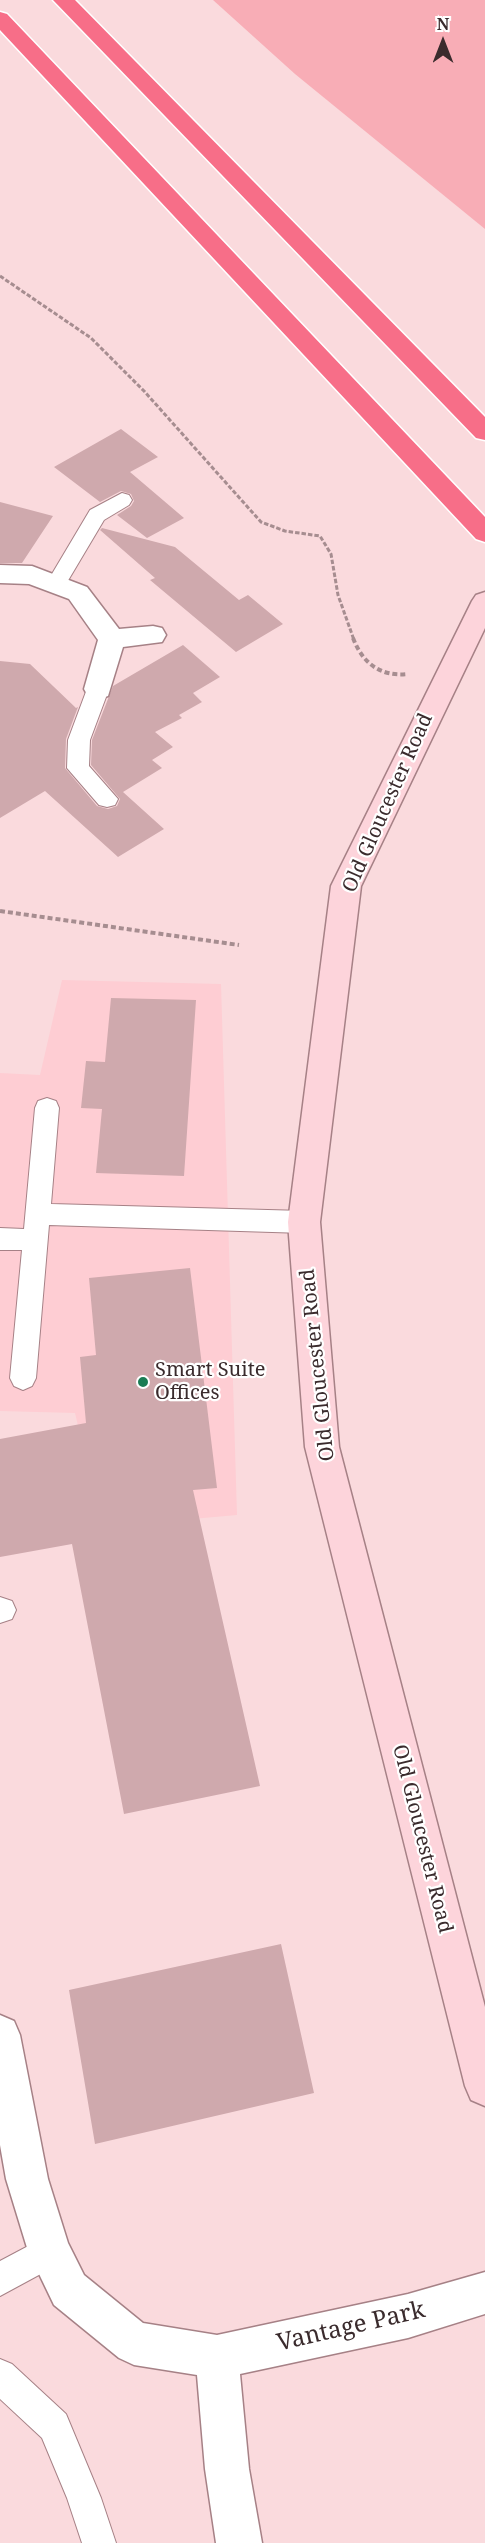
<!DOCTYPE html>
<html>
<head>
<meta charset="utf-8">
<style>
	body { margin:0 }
	#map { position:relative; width:485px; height:2543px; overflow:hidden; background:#fadadd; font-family:"Noto Serif",serif }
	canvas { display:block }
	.north { position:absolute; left:413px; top:12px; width:60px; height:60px; -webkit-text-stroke:4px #fff; paint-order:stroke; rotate:0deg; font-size:16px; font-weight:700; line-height:24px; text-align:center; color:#3a2b2d }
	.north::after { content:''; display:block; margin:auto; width:21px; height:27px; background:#3a2b2d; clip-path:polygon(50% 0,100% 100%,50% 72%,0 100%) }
</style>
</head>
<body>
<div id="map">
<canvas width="485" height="2543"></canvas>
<div class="north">N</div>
</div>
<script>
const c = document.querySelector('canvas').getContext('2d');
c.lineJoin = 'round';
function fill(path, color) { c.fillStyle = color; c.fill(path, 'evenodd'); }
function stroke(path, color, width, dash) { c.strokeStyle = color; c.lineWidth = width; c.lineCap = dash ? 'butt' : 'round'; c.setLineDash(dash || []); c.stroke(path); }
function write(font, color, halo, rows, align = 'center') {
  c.font = font + ' "Noto Serif",serif'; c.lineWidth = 4.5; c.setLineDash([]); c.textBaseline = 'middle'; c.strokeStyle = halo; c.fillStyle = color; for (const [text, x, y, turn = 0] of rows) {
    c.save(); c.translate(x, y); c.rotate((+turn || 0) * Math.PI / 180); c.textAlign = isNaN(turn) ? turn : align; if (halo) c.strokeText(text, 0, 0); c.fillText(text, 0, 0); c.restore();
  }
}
fill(new Path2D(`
	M62 980 221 984 237 1515 102 1527 75 1413 0 1411V1073L40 1075Z`), '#fecdd3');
fill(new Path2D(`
	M213 0H485V229L295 74Z`), '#f8adb6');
fill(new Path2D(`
	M121 429 158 457 130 472 184 518 147 538 117 515 131 506 134 501 131 494 121 491 100 502 54 467Z
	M0 502 53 516 22 563H0Z
	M102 528 175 547 239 600 248 595 283 624 236 652 150 580 155 578 100 530Z
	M183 645 220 677 193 693 202 702 179 715 182 718 155 732 173 747 152 760 162 768 123 792 164 829 118 857 45 791 0 818V661L30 664 76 708 78 707 66 739 65 768 97 806 108 809 117 806 120 799 91 765 92 740 113 686Z
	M111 998 196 1000 184 1176 96 1173 102 1109 81 1108 86 1061 105 1062Z
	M190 1268 217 1488 193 1490 260 1786 124 1814 72 1544 0 1557V1439L86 1423 80 1357 96 1355 89 1278Z
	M281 1944 314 2093 95 2144 69 1990Z`), '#cfa9ad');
const service = new Path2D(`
	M122 493 129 495 132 500 129 505 104 520 63 589 56 591 49 589 46 584 90 510Z
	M98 681 105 684 109 689 90 740 89 766 118 799 115 805 107 807 99 805 67 768 68 740 87 689 91 684Z
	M47 1098 56 1101 59 1108 51 1204 304 1211 313 1214 317 1222 313 1230 304 1233 49 1225 36 1378 32 1386 23 1390 14 1386 10 1378 22 1250H0V1228L24 1229 35 1108 38 1101Z
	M0 1597 12 1601 16 1610 12 1619 0 1623Z
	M49 2235 61 2239 65 2251 61 2263 0 2296V2261Z
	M0 2359 12 2364 66 2414 101 2498 116 2543H82L67 2498 42 2438 0 2399Z`);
const minor = new Path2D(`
	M0 565 32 566 87 587 119 629 153 626 162 628 166 635 162 642 123 647 108 696 98 699 88 696 84 689 98 640 69 599 29 584 0 583Z
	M0 2015 14 2021 20 2035 48 2179 68 2243 84 2275 143 2323 217 2335 408 2294 485 2272V2314L408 2338 240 2374 249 2469 262 2543H216L205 2469 197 2375 134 2365 119 2358 54 2305 28 2251 6 2179 0 2145Z`);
const secondary = new Path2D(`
	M485 592V628L361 886 320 1222 339 1447 485 2007V2106L471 2100 465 2086 305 1447 288 1222 331 886 472 601 476 595Z`);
const motorway = new Path2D(`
	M53 0H75L485 417V440L476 438Z
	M0 12 7 14 485 517V542L476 539 0 30Z`);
stroke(service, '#a68186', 2);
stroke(minor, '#a68186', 3);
stroke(secondary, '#a68186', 3);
stroke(motorway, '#fff', 3);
stroke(new Path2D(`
	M0 276 91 338 144 391 261 522 285 531 320 536 331 554 338 595 354 640`), '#a68d90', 3, [4.5, 2]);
stroke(new Path2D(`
	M353 638C363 664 381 677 408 674
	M0 911 239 945`), '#a68d90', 4, [5, 3]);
fill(service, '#fff');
fill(minor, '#fff');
fill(secondary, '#fdd4db');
fill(motorway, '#f76e88');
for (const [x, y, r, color] of [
	[143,1382,6,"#1a7c54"]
]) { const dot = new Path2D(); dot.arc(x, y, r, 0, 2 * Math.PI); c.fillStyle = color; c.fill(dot); stroke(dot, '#fff', 2); }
write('20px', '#3a2b2d', '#fff', [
	["Old Gloucester Road",388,803,-66],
	["Old Gloucester Road",318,1365,-96],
	["Old Gloucester Road",422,1839,76]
]);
write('20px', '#3a2b2d', '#fff', [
	["Smart Suite",155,1370],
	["Offices",155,1393]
], 'left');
write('24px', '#3a2b2d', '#fff', [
	["Vantage Park",351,2327,-13]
]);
</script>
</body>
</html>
